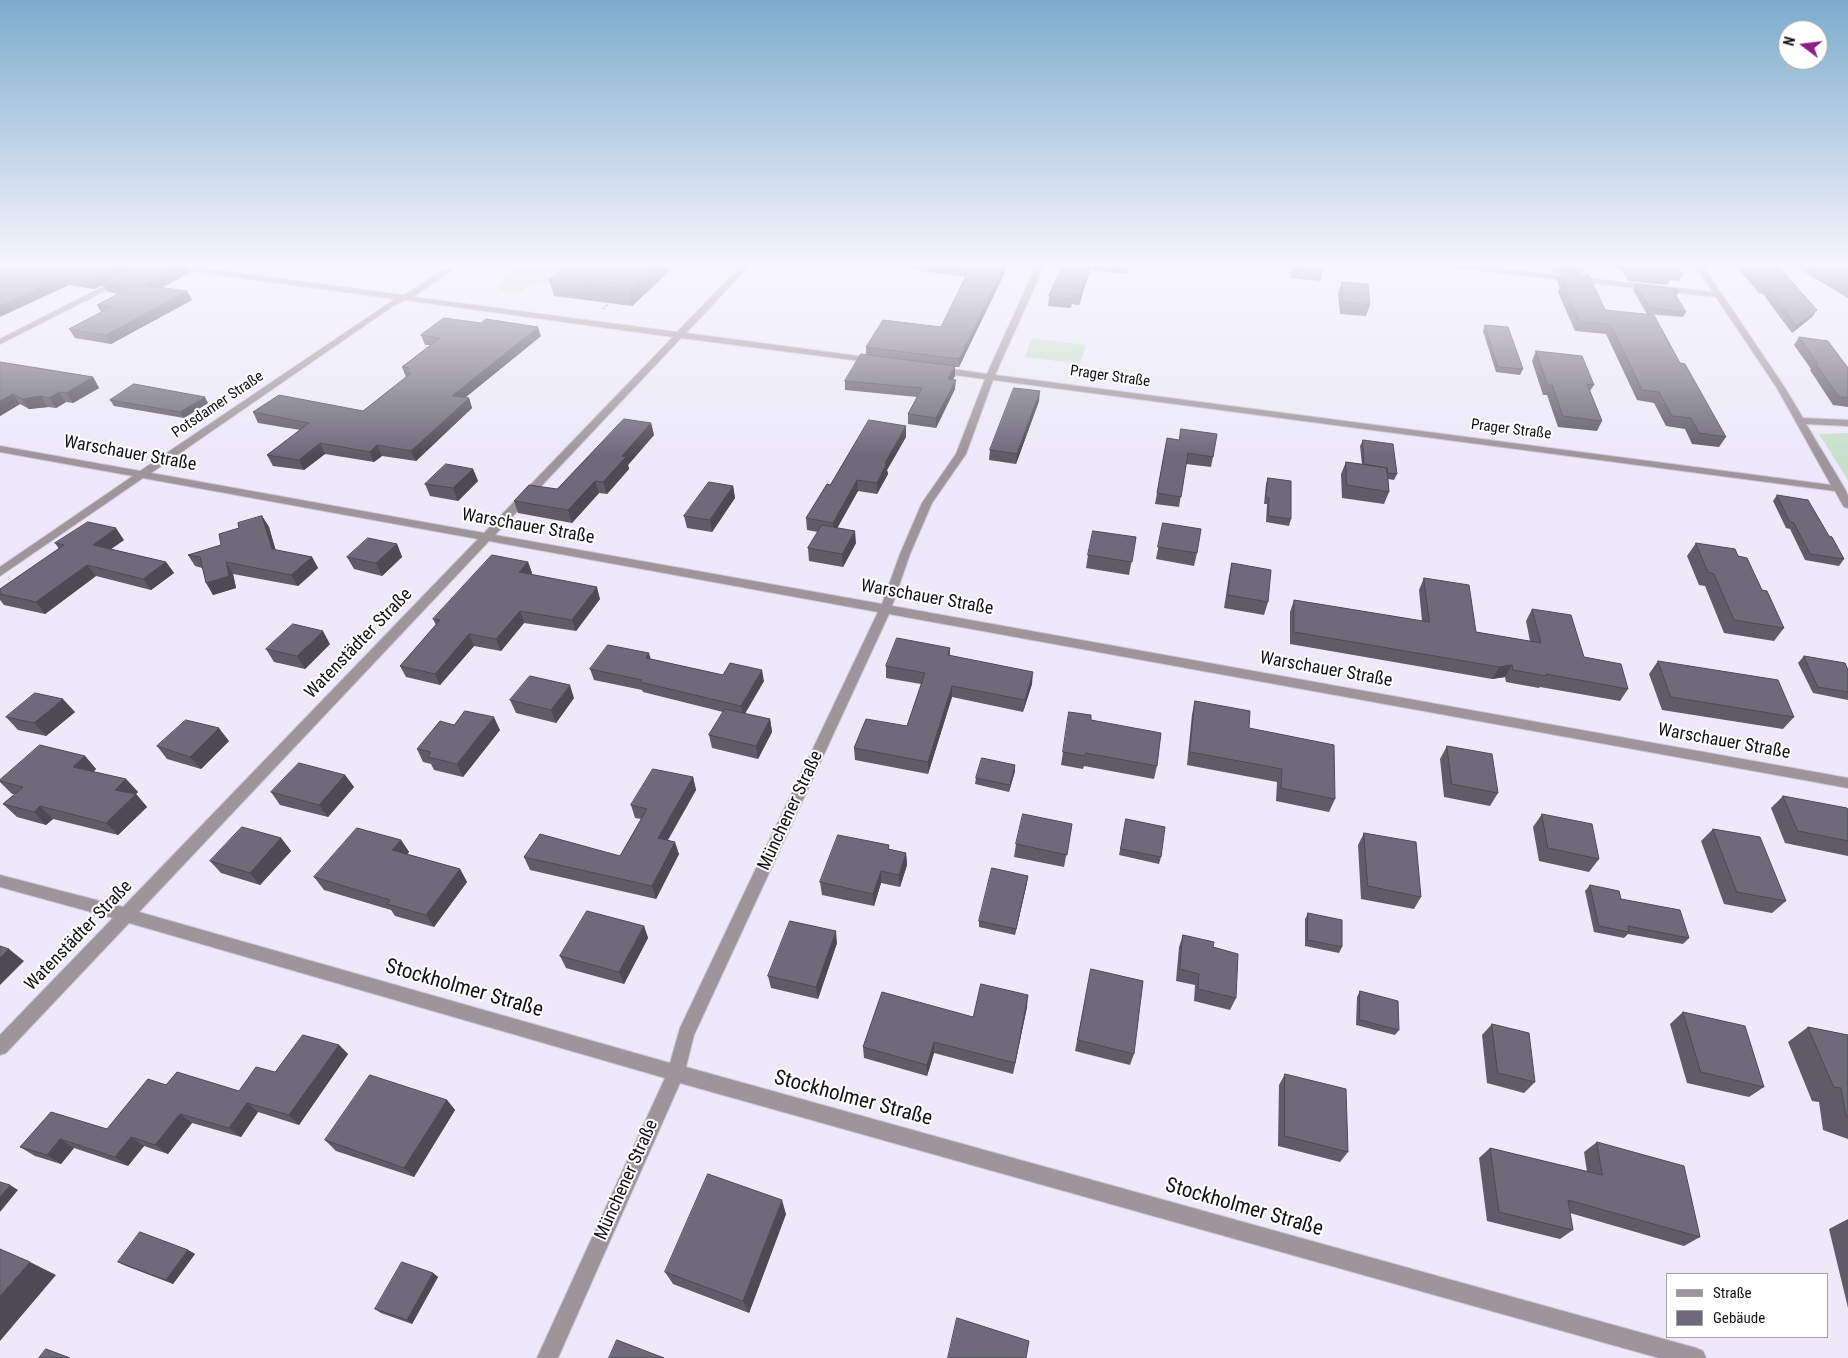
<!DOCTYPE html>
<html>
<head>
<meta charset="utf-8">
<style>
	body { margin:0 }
	#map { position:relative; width:1848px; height:1358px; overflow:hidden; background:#ede9fa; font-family:"Roboto Condensed",sans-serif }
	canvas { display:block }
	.legend { position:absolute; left:1666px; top:1273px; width:162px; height:65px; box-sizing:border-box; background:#fff; border:1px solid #a1a0a2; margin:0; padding:6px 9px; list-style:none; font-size:15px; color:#131117 }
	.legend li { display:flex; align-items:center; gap:10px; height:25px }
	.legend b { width:25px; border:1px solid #a1a0a2 }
	.north { position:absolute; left:1778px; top:20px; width:50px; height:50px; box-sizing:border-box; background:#fff; border:1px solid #a1a0a2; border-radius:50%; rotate:285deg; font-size:14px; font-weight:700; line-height:20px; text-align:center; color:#131117 }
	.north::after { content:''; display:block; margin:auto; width:18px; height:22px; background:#8b2185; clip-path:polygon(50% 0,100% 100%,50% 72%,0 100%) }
</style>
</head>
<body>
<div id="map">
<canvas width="1848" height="1358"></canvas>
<ul class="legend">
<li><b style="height:6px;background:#9d9599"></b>Straße</li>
<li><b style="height:14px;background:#6e6a7a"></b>Gebäude</li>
</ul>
<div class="north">N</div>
</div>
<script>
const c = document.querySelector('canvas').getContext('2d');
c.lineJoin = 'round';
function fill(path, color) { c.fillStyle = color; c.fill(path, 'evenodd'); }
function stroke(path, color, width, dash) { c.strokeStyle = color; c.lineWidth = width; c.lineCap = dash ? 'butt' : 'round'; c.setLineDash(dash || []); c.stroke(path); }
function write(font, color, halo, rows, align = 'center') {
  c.font = font + ' "Roboto Condensed",sans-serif'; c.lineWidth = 4; c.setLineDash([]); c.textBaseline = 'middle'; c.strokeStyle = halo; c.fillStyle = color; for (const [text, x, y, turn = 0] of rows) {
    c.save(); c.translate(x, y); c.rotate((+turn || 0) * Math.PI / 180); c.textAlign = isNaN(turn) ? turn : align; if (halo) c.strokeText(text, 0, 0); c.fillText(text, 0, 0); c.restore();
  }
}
fill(new Path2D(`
	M521 266H574L552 284C547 284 540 283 536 284 520 288 519 301 498 289 501 277 509 270 521 266Z
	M1032 338 1086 345 1080 364 1025 357Z
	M1848 433V480L1819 434Z`), '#c7e0ca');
const minor = new Path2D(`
	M144 266H154L0 344V339Z
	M164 266H186L403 295C420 288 440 266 458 266L413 297 677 332 741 266H749L686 333 873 358 876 359V363L681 338 495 535 882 604 900 554 922 503 956 454 985 379 938 373 934 370 938 367 987 374 1036 266H1044L995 375 1831 485 1777 388 1716 297 1455 268 1451 266H1477L1713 292 1695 266H1703L1785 388 1803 418 1848 420V426L1806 424 1845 489 1848 496V508L1844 507 1835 491 993 380 966 454 932 503 910 554 892 606 1848 778V788L889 614 694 1035 686 1067 1696 1348 1703 1351 1706 1358H1659L680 1083 558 1358H537L665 1078 129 923 6 1053 0 1055V1035L113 918 0 887V875L123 907 478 539 143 478 0 576V567L133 476 0 452V446L140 471 395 299 168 268ZM405 300 673 337 484 533 151 473 393 306ZM489 541 878 612 680 1028 670 1063 139 912Z`);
stroke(minor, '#cac6d6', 2);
stroke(new Path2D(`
	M603 309 609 303`), '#8e8b98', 2, [2, 2]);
fill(minor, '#9d9599');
fill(new Path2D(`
	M0 266 190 273 162 287 192 300 111 344 75 338 69 329 101 312 97 305 119 294 108 292 103 285 94 289 69 285Z
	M675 266 632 306 554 296 549 280Z
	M888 266H1008L959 367H955V376L953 379 955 389 936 428 908 424V414L917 397 845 390V381L866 354V347L941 327 965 277 920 271V269Z
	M1062 266H1128L1126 274 1090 270 1079 305 1072 304 1071 308 1048 306 1049 296Z
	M1224 266H1245L1244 268Z
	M1291 266H1323V270L1320 281 1290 278Z
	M1551 266H1583L1584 269 1581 274 1605 310 1680 363 1726 437 1719 447 1692 444 1685 429 1666 426 1654 403 1637 400 1606 334 1575 331 1558 292 1560 288 1557 281 1561 273H1554Z
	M1588 266H1675L1683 274 1679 281 1670 280 1667 285 1628 281 1621 269Z
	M1736 266H1778L1812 317 1792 333 1763 294 1759 293Z
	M1794 266H1848V298Z
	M1342 282 1370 305 1366 316 1340 314 1338 293Z
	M1636 284 1679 292 1676 296 1686 312 1683 317 1647 314 1633 290Z
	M1485 325 1523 369 1520 375 1496 372 1483 331Z
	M421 335 541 336 466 397 469 398 472 408 416 461 382 456 374 462 325 454 304 470 273 466 267 455 300 430 258 423 253 412 363 411 406 377 402 367 430 345H425Z
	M1799 337 1848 368V407L1833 405 1810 370 1811 369 1794 345Z
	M1536 351 1594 385 1590 391 1602 421 1597 431 1558 427 1547 395H1543L1532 361Z
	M0 362 93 377 99 388 73 403 66 402 56 408 48 407 29 409 20 404 0 416Z
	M110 400 208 403 184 418 114 406Z
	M1039 401 1016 464 989 460 990 450Z
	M651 423 654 435 628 465 629 469 607 494 599 493 572 523 518 513 514 501 557 489Z
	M906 426V437L887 470 888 474 877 494 858 491 837 528 856 543 843 567 809 561 808 548 818 532 807 530 806 518 830 485Z
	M1167 438 1213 457 1211 467 1186 464 1179 507 1155 504Z
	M1363 440 1397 474 1394 480 1388 479 1389 492 1384 504 1342 498 1341 474 1346 462 1362 464 1360 446Z
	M473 469 478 481 458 501 430 496 425 484Z
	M1268 478 1291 519 1289 526 1266 522 1267 504H1264L1266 484Z
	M733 486 735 498 712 532 687 528 684 516Z
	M1777 495 1829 536 1844 559 1839 566 1805 560 1790 529 1786 528 1773 501Z
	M262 516 269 527 275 550 312 557 318 568 298 586 233 574 236 588 213 595 202 568 195 566 188 555 221 545 239 528Z
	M1163 523 1197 553 1194 566 1156 559Z
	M1136 537 1129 575 1086 568 1088 555Z
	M124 540 111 549 166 562 174 573 151 590 96 576 45 614 4 605 0 600V589L59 549 55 543Z
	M1696 543 1738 556 1762 590 1784 628 1774 641 1724 633 1705 586 1699 585 1687 556Z
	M397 544 402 557 382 576 354 569 347 557Z
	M528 562 532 573 531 574 600 599 576 631 524 623 501 651 474 646 440 685 406 677 400 666 436 625 433 619Z
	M1232 563 1268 602 1264 615 1224 608 1229 576Z
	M1424 578 1476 632 1530 641 1526 621 1532 609 1584 657 1628 689 1620 701 1540 687 1539 688 1506 682 1505 677 1492 679 1290 644V612L1294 600 1422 621 1419 590Z
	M330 644 305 669 274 662 266 649Z
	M950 648V656L1032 684 1023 712 952 697 928 774 855 760 854 748 907 726 921 684 886 678V666Z
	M1804 656 1848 670V700L1813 693 1798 663Z
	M651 659 723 675 764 681 745 714 770 719 772 732 758 759 712 748 709 735 723 712 643 692 642 690 594 680 590 669Z
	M1658 661 1794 717 1783 729 1662 710 1649 674Z
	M574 698 556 723 516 713 510 700Z
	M1195 701 1249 728 1335 799 1329 812 1276 801 1277 782 1187 765 1192 714Z
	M75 712 46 736 18 730 6 717Z
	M1091 720 1157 766 1154 779 1084 766 1083 769 1061 765 1063 752Z
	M454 725 500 730 463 777 434 770 431 764 423 762 417 749Z
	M229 741 201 769 167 759 157 746Z
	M1447 746 1498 793 1490 806 1444 797 1440 759Z
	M85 756 96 769 93 772 126 779 138 792 136 794 147 807 118 835 53 819 46 825 17 817 3 804 15 794H12L0 782V780Z
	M1015 771 1009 792 975 784 976 778Z
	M345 775 354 787 328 817 280 805 271 792Z
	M693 777 696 790 668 840 679 854 656 899 530 870 524 857 620 856 641 819 635 818 631 805Z
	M1783 796 1848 810V856L1785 843 1771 808Z
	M1542 814 1599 859 1589 872 1539 861 1533 827Z
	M1126 819 1161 857 1159 864 1119 855Z
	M1072 824 1064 867 1014 857 1016 844Z
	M1713 829 1786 901 1772 913 1724 904 1701 841Z
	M1364 833 1421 897 1414 909 1361 899 1358 845Z
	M281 838 291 851 260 885 221 873 210 861Z
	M401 840 409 852 407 854 460 869 467 882 434 927 395 916 391 910 324 890 314 877Z
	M889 845V849L906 853 907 865 900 887 881 883 874 906 822 895 820 882Z
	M1027 882 1015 935 979 927V921Z
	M1590 885 1621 899 1689 938 1683 944 1628 934 1624 938 1594 932 1585 891Z
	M1308 913 1342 947 1339 953 1305 946V919Z
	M644 926 648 938 624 984 566 968 560 956Z
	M1183 935 1213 947 1236 998 1230 1010 1194 1001 1195 985 1176 981 1179 947Z
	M837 943 818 999 771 988 768 976Z
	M1091 969 1134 1054 1130 1065 1075 1051Z
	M1360 991 1399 1030 1395 1035 1356 1025 1357 997Z
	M1027 1007 1013 1074 934 1053 927 1076 864 1058 863 1047 973 1017Z
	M1683 1012 1764 1087 1749 1097 1687 1083 1670 1024Z
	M1492 1024 1535 1082 1524 1093 1487 1083 1482 1035Z
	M1808 1027 1848 1035V1139L1823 1130 1819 1102 1812 1101 1788 1042Z
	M339 1045 348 1054 299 1125 258 1112 241 1137 192 1123 168 1154 144 1146 128 1166 74 1148 61 1164 35 1156 20 1147 107 1129 166 1085 239 1091 275 1072Z
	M1285 1074 1348 1152 1340 1162 1278 1146 1279 1085Z
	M447 1100 455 1110 414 1177 336 1151 325 1140Z
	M1597 1142 1700 1237 1684 1246 1570 1213 1573 1230 1560 1239 1487 1221 1479 1158 1490 1148 1587 1172 1584 1152Z
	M786 1214 749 1313 673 1284 665 1272Z
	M1848 1219V1308L1829 1229Z
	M188 1250 195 1254 173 1284 126 1266 118 1262Z
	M433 1273 438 1277 412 1324 381 1313 375 1309Z`), '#5f5b69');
fill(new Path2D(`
	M118 266H140L102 283 103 285 94 289 88 281Z
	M182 266H186L190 273 149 294 144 285Z
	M655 266H675L632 306 629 290Z
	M1005 266H1008L959 367V359Z
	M1089 266H1090V270L1079 305 1080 295Z
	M64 277 69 285 0 317V306Z
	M187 291 192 300 111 344 106 335Z
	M1817 310 1812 317 1792 333 1796 326Z
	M538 327 541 336 456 405 452 396Z
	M955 366V376L948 388V379Z
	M93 377 99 388 73 403 66 393Z
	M956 380 955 389 936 428V418Z
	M1040 391 1039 401 1016 464 1017 454Z
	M59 392 66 402 56 408 49 398Z
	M13 394 20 404 0 416V401Z
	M41 396 48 407 29 409 22 399Z
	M205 397 208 403 184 418 180 412Z
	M469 398 472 408 416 461 411 451Z
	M651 423 654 435 628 465 629 469 607 494 603 482 622 456Z
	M906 426V437L887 470 888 474 877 494V483L885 463Z
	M320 443 325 454 304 470 299 460Z
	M377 445 382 456 374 462 370 452Z
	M473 469 478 481 458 501 453 488Z
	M857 480 858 491 834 534 833 523Z
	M595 481 599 493 572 523 568 510Z
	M733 486 735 498 712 532 710 520Z
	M262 516 269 527 279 561 272 549Z
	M116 528 124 540 101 556 93 545Z
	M855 531 856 543 843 567 842 554Z
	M397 544 402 557 382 576 376 563Z
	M312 557 318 568 298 586 291 575Z
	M166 562 174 573 151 590 143 579Z
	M226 562 233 574 236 588 213 595 206 583Z
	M528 562 532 573 523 583 519 572Z
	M87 565 96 576 45 614 36 602Z
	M597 587 600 599 576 631 572 620Z
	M520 611 524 623 501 651 496 639Z
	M323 631 330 644 305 669 297 656Z
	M469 634 474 646 440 685 435 674Z
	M649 653 652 664 646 658Z
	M1512 665 1505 677 1492 679 1499 667Z
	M762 670 764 681 743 716 741 706Z
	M1033 672 1032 684 1023 712 1025 700Z
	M570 685 574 698 556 723 551 710Z
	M952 686V697L928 774V762Z
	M63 699 75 712 46 736 34 723Z
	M494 717 500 730 463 777 457 764Z
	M770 719 772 732 758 759 756 746Z
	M219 728 229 741 201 769 190 757Z
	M85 756 96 769 85 780 73 767Z
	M1015 765V771L1009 792 1010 785Z
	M345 775 354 787 328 817 319 805Z
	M693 777 696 790 662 850 658 838Z
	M126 779 138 792 127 803 115 790Z
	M136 794 147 807 118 835 106 823Z
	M40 806 53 819 46 825 34 812Z
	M281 838 291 851 260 885 250 873Z
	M401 840 409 852 400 863 392 850Z
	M675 842 679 854 656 899 652 886Z
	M906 853 907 865 900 887 899 875Z
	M460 869 467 882 434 927 426 915Z
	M881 871V883L874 906 873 894Z
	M1028 876 1027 882 1015 935 1016 929Z
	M644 926 648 938 624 984 619 972Z
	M836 931 837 943 818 999 816 987Z
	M9 949 24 961 0 985V958Z
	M1028 995 1027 1007 1013 1074 1015 1063Z
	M934 1042V1053L927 1076V1065Z
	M339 1045 348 1054 299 1125 289 1115Z
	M447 1100 455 1110 414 1177 404 1168Z
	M247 1103 258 1112 241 1137 229 1128Z
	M180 1114 192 1123 168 1154 155 1145Z
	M131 1137 144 1146 128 1166 115 1157Z
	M60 1139 74 1148 61 1164 47 1155Z
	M10 1185 18 1190 0 1212V1197Z
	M782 1200 786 1214 749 1313 743 1301Z
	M188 1250 195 1254 173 1284 166 1280Z
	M30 1262 56 1275 0 1341V1296Z
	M433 1273 438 1277 412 1324 407 1320Z`), '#4d4a55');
const building = new Path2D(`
	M0 266H118L88 281 64 277 0 306Z
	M136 266H182L144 285 187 291 106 335 69 329 111 307 97 305 131 287 102 283Z
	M567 266H655L629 290 549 280Z
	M939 266H1005L959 359 866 347 883 320 941 327 969 270Z
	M1062 266H1089L1080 295 1073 294 1072 299 1049 296Z
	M1293 266H1323V270L1293 267Z
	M1560 266H1583L1584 269Z
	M1627 266H1675L1683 274 1666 272 1671 278 1631 274Z
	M1746 266H1778L1817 310 1796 326 1768 287 1763 286Z
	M1811 266H1848V288Z
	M1562 272 1589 275 1605 310 1654 315 1680 363 1685 364 1726 437 1699 433 1691 418 1672 416 1659 392 1642 390 1611 325 1579 321 1563 282 1566 283Z
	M1342 282 1368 284 1370 305 1343 302Z
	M1636 284 1677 289 1679 292 1673 291 1686 312 1650 308Z
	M444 318 481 323 486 319 538 327 452 396 469 398 411 451 377 445 370 452 320 443 299 460 267 455 309 423 253 412 279 395 363 411 411 373 404 372 409 368 402 367 440 338 421 335Z
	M1485 325 1508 327 1523 369 1498 367Z
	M1799 337 1828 341 1848 368V398L1839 397 1815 363H1817Z
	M1536 351 1582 356 1594 385 1587 384 1602 421 1563 416 1552 385H1548Z
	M861 354 955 366 948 379 956 380 936 418 908 414 922 388 845 381Z
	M0 362 93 377 66 393 59 392 49 398 41 396 22 399 13 394 0 401Z
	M134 384 205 397 180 412 110 400Z
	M1014 388 1040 391 1017 454 990 450Z
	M624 419 651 423 622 456 626 457 603 482 595 481 568 510 514 501 529 485 557 489Z
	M869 420 906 426 885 463H887L877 483 857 480 833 523 806 518 827 484 830 485Z
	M1181 429 1217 434 1213 457 1188 453 1181 497 1157 493 1167 438 1179 440Z
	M1363 440 1393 444 1397 474 1387 473V468L1364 464Z
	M1346 462 1387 468 1389 492 1347 485Z
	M446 464 473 469 453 488 425 484Z
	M1268 478 1291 481V519L1268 516 1269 498 1266 497Z
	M709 482 733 486 710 520 684 516Z
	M1777 495 1808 500 1829 536 1832 537 1844 559 1810 554 1794 523 1790 522Z
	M262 516 272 549 312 557 291 575 226 562 229 576 206 583 200 557 188 555 221 545 219 534 239 528 238 523Z
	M88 522 116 528 93 545 166 562 143 579 87 565 36 602 0 594V589L64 545 55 543Z
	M1163 523 1201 529 1197 553 1158 547Z
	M822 525 855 531 842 554 808 548Z
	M1093 531 1136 537 1132 562 1088 555Z
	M368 538 397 544 376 563 347 557Z
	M1696 543 1735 549 1738 556 1747 558 1762 590 1767 591 1784 628 1734 620 1714 574 1708 572Z
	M492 555 528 562 519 572 597 587 572 620 520 611 496 639 469 634 435 674 400 666 440 620 433 619Z
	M1232 563 1271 570 1268 602 1228 595Z
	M1424 578 1469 585 1476 632 1541 643 1532 609 1571 615 1584 657 1621 664 1628 689 1546 674 1547 676 1513 670 1512 665 1499 667 1294 632V600L1429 622Z
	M293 624 323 631 297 656 266 649Z
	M897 638 950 648 948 655 1033 672 1025 700 952 686 928 762 854 748 866 719 907 726 925 673 886 666Z
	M608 645 649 653 646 658 723 675 730 663 762 670 741 706 640 682 642 680 590 669Z
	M1804 656 1845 663 1848 670V692L1818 687Z
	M1658 661 1778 680 1794 717 1671 697Z
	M530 676 570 685 551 710 510 700Z
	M35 693 63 699 34 723 6 717Z
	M1195 701 1250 711 1249 728 1334 745 1335 799 1281 788 1282 769 1190 752Z
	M725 709 770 719 756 746 709 735Z
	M465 711 494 717 457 764 428 757 431 752 417 749 440 721 454 725Z
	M1069 712 1091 715V720L1161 733 1157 766 1086 753 1085 756 1063 752Z
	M186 720 219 728 190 757 157 746Z
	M40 745 85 756 73 767 126 779 115 790 136 794 106 823 40 806 34 812 3 804 23 787 0 781V780Z
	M1447 746 1492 754 1498 793 1452 784Z
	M982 758 1015 765 1010 785 976 778Z
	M299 763 345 775 319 805 271 792Z
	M653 769 693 777 658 838 675 842 652 886 524 857 540 834 620 856 647 809 631 805Z
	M1783 796 1847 808 1848 810V841L1798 831Z
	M1023 814 1072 824 1067 855 1016 844Z
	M1542 814 1592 824 1599 859 1548 848Z
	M1126 819 1165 827 1161 857 1121 849Z
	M242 827 281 838 250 873 210 861Z
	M357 828 401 840 392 850 460 869 426 915 387 904 390 900 314 877Z
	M1713 829 1760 837 1786 901 1737 892Z
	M1364 833 1416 842 1421 897 1368 886Z
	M838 835 889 845 888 849 906 853 899 875 881 871 873 894 820 882Z
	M992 868 1028 876 1016 929 979 921Z
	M1590 885 1619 891 1621 899 1680 910 1689 938 1628 926 1629 932 1599 926Z
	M587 911 644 926 619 972 560 956Z
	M1308 913 1342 920V947L1308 940Z
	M790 921 836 931 816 987 768 976Z
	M1183 935 1214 942 1213 947 1238 954 1236 998 1198 989 1199 974 1180 969Z
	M0 946 9 949 0 958Z
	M1091 969 1143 981 1134 1054 1078 1040Z
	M981 984 1028 995 1015 1063 934 1042 927 1065 863 1047 882 992 973 1017Z
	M1360 991 1398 1001 1399 1030 1360 1020Z
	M1683 1012 1745 1026 1764 1087 1701 1072Z
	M1492 1024 1529 1033 1535 1082 1498 1073Z
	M1808 1027 1848 1035V1116H1846L1841 1088 1834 1087Z
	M303 1035 339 1045 289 1115 247 1103 229 1128 180 1114 155 1145 131 1137 115 1157 60 1139 47 1155 20 1147 51 1112 107 1129 148 1079 166 1085 177 1072 239 1091 256 1067 275 1072Z
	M1285 1074 1346 1089 1348 1152 1285 1136Z
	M370 1075 447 1100 404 1168 325 1140Z
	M1597 1142 1684 1166 1700 1237 1568 1200 1573 1230 1499 1212 1490 1148 1602 1175Z
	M708 1174 782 1200 743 1301 665 1272Z
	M0 1182 10 1185 0 1197Z
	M140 1232 188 1250 166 1280 118 1262Z
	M0 1249 30 1262 0 1296Z
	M402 1262 433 1273 407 1320 375 1309Z
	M957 1318 1029 1341 1026 1358H948Z
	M617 1340 664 1358H609Z
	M46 1349 70 1358H39Z`);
fill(building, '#6e6a7a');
stroke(building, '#4d4a55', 1);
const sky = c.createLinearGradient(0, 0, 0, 456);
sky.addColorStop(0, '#7caccd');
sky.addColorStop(0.58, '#f7f5fd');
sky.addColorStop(1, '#f7f5fd00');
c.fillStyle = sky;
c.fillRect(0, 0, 1848, 456);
write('15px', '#131117', '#fff', [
	["Prager Straße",1110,377,8],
	["Potsdamer Straße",218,405,-34],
	["Prager Straße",1511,430,7]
]);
write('18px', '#131117', '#fff', [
	["Warschauer Straße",130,454,10],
	["Warschauer Straße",528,527,10],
	["Warschauer Straße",927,598,10],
	["Watenstädter Straße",359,644,-46],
	["Warschauer Straße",1326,670,10],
	["Warschauer Straße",1724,742,10],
	["Münchener Straße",791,811,-65],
	["Watenstädter Straße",79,936,-46],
	["Münchener Straße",627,1180,-66]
]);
write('21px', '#131117', '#fff', [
	["Stockholmer Straße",464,989,16],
	["Stockholmer Straße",853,1099,15],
	["Stockholmer Straße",1244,1208,16]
]);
</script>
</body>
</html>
